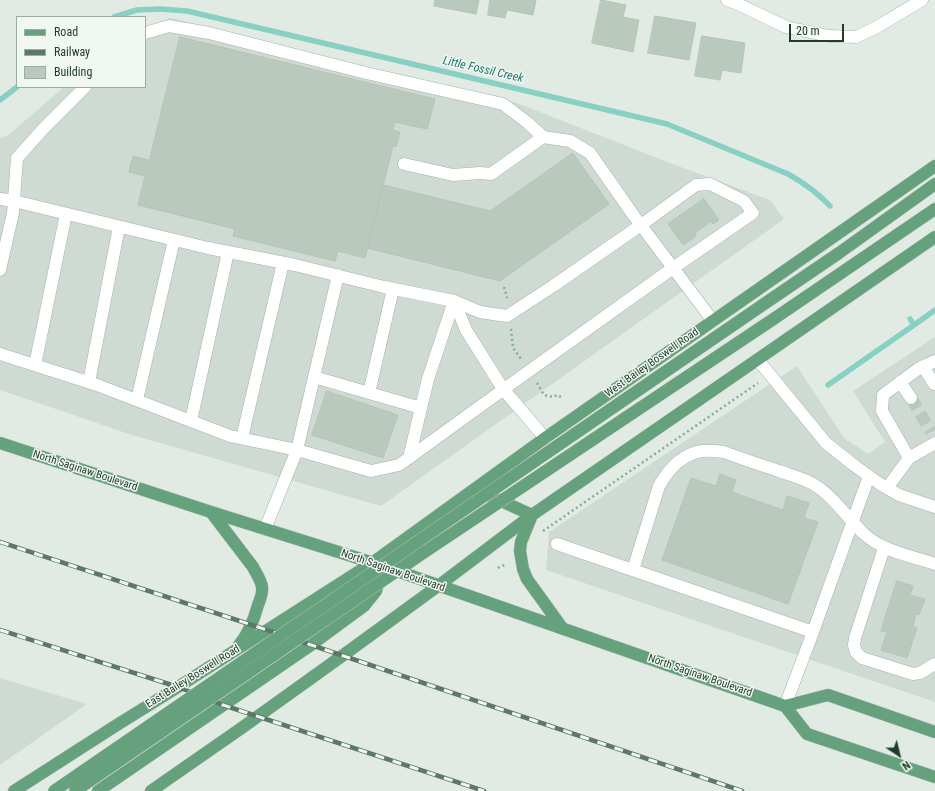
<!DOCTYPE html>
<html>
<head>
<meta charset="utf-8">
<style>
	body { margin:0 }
	#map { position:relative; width:935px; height:791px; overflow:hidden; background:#e1ebe3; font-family:"Roboto Condensed",sans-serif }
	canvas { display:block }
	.legend { position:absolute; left:16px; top:16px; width:130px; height:72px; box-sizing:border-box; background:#f1f8f2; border:1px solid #9eada3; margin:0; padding:5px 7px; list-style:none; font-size:12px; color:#213c2c }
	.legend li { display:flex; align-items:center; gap:8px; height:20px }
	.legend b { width:20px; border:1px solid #9eada3 }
	.north { position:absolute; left:879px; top:735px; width:40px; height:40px; -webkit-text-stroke:3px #f1f8f2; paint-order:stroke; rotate:145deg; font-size:11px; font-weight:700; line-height:16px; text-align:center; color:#213c2c }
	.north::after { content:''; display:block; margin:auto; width:14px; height:18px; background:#213c2c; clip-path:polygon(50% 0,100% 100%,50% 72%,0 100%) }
	.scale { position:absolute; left:789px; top:24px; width:55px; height:18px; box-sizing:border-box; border:2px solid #213c2c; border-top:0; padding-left:5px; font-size:12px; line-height:14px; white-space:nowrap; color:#213c2c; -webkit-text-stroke:3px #f1f8f2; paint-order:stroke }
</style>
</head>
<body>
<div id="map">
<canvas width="935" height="791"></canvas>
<ul class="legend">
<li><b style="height:5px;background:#66a17e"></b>Road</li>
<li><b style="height:5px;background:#5c7867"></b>Railway</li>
<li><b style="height:11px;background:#b9c9be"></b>Building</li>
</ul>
<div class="north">N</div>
<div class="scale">20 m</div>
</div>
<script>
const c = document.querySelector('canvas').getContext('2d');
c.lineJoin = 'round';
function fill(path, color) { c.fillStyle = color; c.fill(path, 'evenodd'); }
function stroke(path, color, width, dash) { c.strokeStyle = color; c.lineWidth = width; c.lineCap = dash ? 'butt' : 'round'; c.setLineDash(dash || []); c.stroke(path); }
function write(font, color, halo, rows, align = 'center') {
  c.font = font + ' "Roboto Condensed",sans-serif'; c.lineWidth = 3; c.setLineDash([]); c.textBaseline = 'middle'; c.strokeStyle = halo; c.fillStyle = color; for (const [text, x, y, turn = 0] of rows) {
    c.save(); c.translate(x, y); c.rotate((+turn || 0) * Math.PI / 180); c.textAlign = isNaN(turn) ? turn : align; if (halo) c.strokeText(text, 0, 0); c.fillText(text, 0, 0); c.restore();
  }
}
fill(new Path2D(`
	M171 18 353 64 517 103 670 163 770 200 784 219 381 506 132 435 0 390V138L7 136 64 87H145V28Z
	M935 337V702L546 570 549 532 797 366 844 438 868 454 885 442 853 391Z
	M0 678 87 704 0 765Z`), '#cfdbd2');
stroke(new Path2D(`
	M114 17 137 10 160 9 187 11 667 124 788 174C804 183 818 193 830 206
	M0 100 17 87
	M910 319 914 325 935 310
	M828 385 914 325`), '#89d0c4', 5.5);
const building = new Path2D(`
	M435 0H479L476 14 434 6Z
	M490 0H536L533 15 507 10 505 18 488 15Z
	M601 0 626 5 623 17 639 20 633 52 592 43Z
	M655 16 696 23 689 60 648 53Z
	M702 36 745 43 741 73 722 70 720 80 695 76Z
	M180 37 435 99 427 129 395 122 393 130 400 132 396 147 393 146 365 258 338 251 335 261 233 236 235 229 138 205 145 176 129 172 133 156 149 160Z
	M573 153 609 204 500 281 367 248 383 185 490 211Z
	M704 199 719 220 713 224 711 221 695 233 696 236 683 245 668 224Z
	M327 391 398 415 383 458 312 435Z
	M720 474 736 480 732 492 783 510 787 496 809 503 804 518 818 522 788 604 662 560 691 478 716 486Z
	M897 581 913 586 910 595 925 599 919 615 916 614 913 626 917 628 907 658 881 650 887 632 881 631Z`);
fill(building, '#b9c9be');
stroke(building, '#b3c5b8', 1);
stroke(new Path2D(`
	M911 398 931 432`), '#bbc8be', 12, [12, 6]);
const minor = new Path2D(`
	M727 0 738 4 786 27 829 36 856 37 877 27 922 0
	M145 33 169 26 209 33 366 73 503 104 528 123 543 137 570 141 590 153 634 216 713 321
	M404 164 453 175 480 173 491 174 543 137
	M0 199 14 201 208 248 295 265 384 287 454 301 428 379 409 458
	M0 270 13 213 17 158 44 128 85 87
	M338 275 297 450 371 471 399 465 529 371 673 268 753 213 744 201 710 184 696 185 641 225 553 286 507 316 480 312 454 301
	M454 301 466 330 503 389 545 438
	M0 354 97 385 230 436 297 450 265 529
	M758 360 826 443 855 466 880 484 899 495 935 507
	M35 365 66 214
	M923 366 934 384
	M314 377 421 408
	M89 382 119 227
	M900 382 911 398
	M369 393 393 289
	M137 400 174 240
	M191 421 228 252
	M242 438 283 263
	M909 458 882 411 883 395 918 369 935 361
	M887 488 909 458 935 443
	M557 544 813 632
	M884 548 855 638 854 645 856 652 862 658 913 674 920 673 935 664
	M633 570 659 486C668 470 682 454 702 451 709 450 717 451 724 452 742 459 761 465 779 471 790 475 802 478 813 484 831 494 848 518 863 533 882 551 911 556 935 564
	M785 706 813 632 869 476`);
const major = new Path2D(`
	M764 304 839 253 935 184
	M775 318 935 209
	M0 443 211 512 380 565 785 706 828 695 935 732
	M479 491 532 515
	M211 512 253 567C256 573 261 580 262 587 263 593 260 600 258 605 254 620 249 633 239 645
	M532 515 521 542 520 551 523 569 527 579 563 629
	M785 706 807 734 935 777
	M14 791 120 723 178 687 372 563 545 438 935 166
	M98 791 311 645 364 606 376 591 379 580
	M151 791 243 727 342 656 438 586 532 515 935 237`);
stroke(minor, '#a4b3a8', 13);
stroke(major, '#c1c8c4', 13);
stroke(new Path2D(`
	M504 287 507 298
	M511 329 513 348 521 359
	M537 383 544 395 553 397 557 395 561 397
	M543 531 758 383
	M498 568 501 566 505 565`), '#81af92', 2.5, [2, 3]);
stroke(minor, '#fff', 12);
stroke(major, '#66a17e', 12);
const rail = new Path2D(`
	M0 542 267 630 742 791
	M0 630 178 687 223 705 484 791`);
stroke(rail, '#5c7867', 4.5);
stroke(rail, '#f1f8f2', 3, [9]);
const majorBridge = new Path2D(`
	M54 791 764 304
	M75 791 423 553 775 318`);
stroke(majorBridge, '#c1c8c4', 13, []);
stroke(majorBridge, '#66a17e', 12);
write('11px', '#213c2c', '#f1f8f2', [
	["West Bailey Boswell Road",652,363,-35],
	["North Saginaw Boulevard",85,471,18],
	["North Saginaw Boulevard",393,571,19],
	["North Saginaw Boulevard",700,676,19],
	["East Bailey Boswell Road",193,677,-32]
]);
write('italic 12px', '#1c7769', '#f1f8f2', [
	["Little Fossil Creek",483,70,13]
]);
</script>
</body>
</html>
